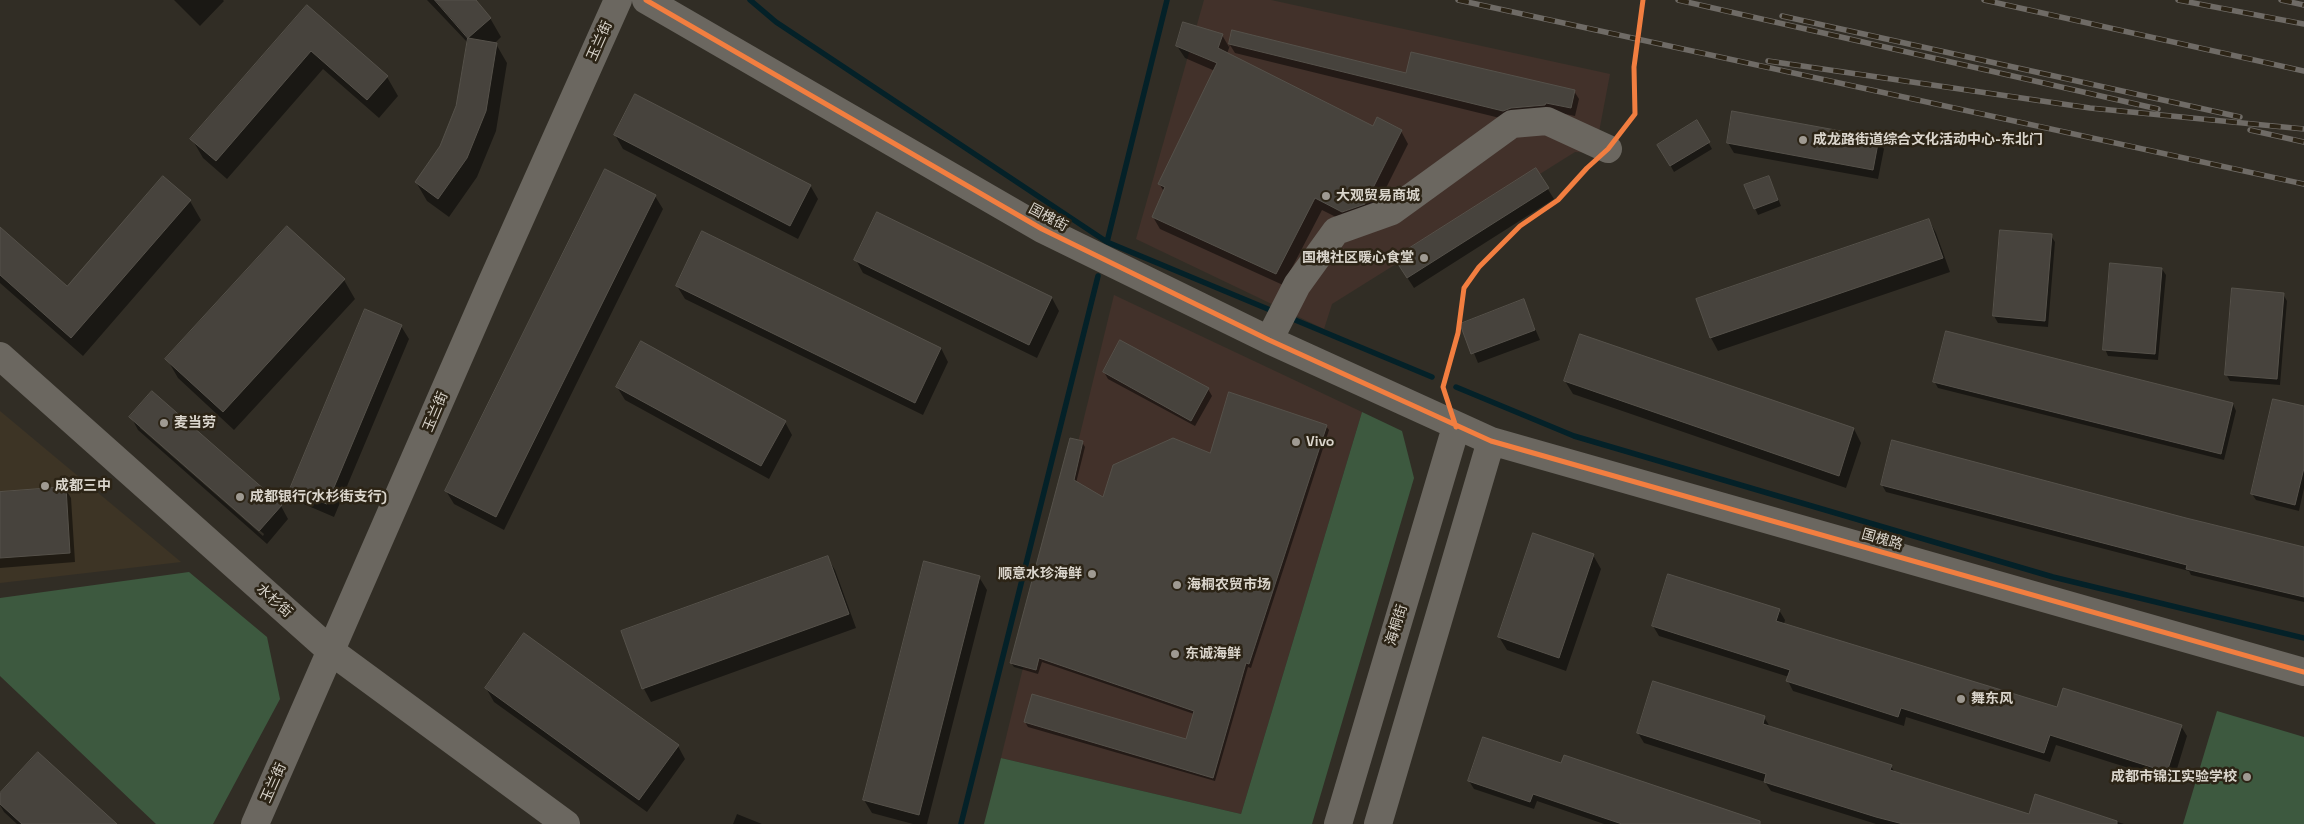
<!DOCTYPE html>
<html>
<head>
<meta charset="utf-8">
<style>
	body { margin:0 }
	canvas { display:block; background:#312d25 }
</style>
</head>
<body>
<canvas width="2304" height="824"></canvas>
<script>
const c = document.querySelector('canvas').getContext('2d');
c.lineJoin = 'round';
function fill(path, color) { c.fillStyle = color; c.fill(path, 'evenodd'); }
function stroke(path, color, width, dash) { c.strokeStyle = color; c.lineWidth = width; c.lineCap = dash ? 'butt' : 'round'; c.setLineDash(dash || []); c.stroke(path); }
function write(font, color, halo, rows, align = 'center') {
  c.font = font + ' "Space Grotesk","Noto Sans SC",sans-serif'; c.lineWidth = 5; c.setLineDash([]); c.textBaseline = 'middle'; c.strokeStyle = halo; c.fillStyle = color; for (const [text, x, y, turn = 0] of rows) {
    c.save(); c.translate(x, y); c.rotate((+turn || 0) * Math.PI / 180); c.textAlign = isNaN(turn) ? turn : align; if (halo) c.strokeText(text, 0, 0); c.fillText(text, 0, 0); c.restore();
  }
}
fill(new Path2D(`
	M1204 0H1271L1610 74 1595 153 1575 152 1332 304 1324 329 1136 239Z
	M1114 295 1362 412 1241 814 1001 758Z`), '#42312a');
fill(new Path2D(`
	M0 411 181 562 0 583Z`), '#3d3425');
fill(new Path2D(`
	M1362 412 1402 431 1414 478 1312 824H984L1001 758 1241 814Z
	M189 572 267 637 280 699 213 824H156L0 676V598Z
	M2217 711 2304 737V824H2183Z`), '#3d593f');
fill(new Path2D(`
	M174 0H223L224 1 200 26Z
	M427 0H474L490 18 501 37 494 44H496L507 63 496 131 477 177 449 217 427 201 416 182 441 147 457 107 468 43Z
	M307 7 387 77 398 96 379 118 323 69 227 179 203 158 192 139Z
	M1233 31 1407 74 1574 91 1579 99 1575 116 1550 111 1508 120 1235 53 1230 45 1227 54 1373 127 1401 131 1408 144 1372 216 1350 224 1322 210 1283 285 1160 229 1153 217 1164 192 1159 183 1215 71 1185 58 1177 46 1222 35 1229 47Z
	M1697 122 1712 149 1674 172 1659 145Z
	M615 135 810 185 818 199 798 239 623 149Z
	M1878 139 1884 149 1878 179 1734 153 1728 143Z
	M1536 170 1554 199 1414 288 1401 268Z
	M1769 177 1781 206 1758 215 1755 208Z
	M655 196 663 209 504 530 454 504 446 491Z
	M190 201 201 220 83 356 0 283V229L67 287Z
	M878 214 1052 298 1059 311 1037 358 863 273 856 260Z
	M1929 220 1936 233 1950 272 1718 351 1711 338 1697 300Z
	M2001 231 2051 236 2055 242 2048 327 1998 323 1994 316Z
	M2162 269 2166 275 2158 360 2108 356 2105 349Z
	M344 280 355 299 234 430 178 378 167 359Z
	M677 286 941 348 948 362 923 415 685 299Z
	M2283 294 2287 301 2280 385 2230 381 2226 374Z
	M1523 301 1540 340 1478 363 1462 324Z
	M401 326 409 339 334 517 299 502 291 488Z
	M1580 335 1854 429 1861 443 1846 488 1573 394 1565 381Z
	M1104 372 1208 389 1212 396 1195 426 1108 379Z
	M1934 381 2233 404 2236 411 2224 460 1938 388Z
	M617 387 785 422 792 435 769 479 625 400Z
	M2304 408V488L2299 511 2256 500 2252 494Z
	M131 417 281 506 288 519 267 544 138 430ZM140 424 264 534 263 536 140 428Z
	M1326 426 1329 430 1251 668 1248 667 1215 781 1028 727 1025 722 1187 740 1194 714 1042 662 1038 674 1014 667 1011 663 1082 442 1085 447 1076 483 1103 499 1211 454Z
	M1882 485 2186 520 2304 548V602L2191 575 2189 571 1886 492Z
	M65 488 71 498 75 562 0 568V493Z
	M1593 555 1601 569 1566 671 1507 650 1499 637Z
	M827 557 835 570 856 628 651 702 644 689 623 631Z
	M979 577 987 590 927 824H913L872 813 864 800Z
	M1779 610 1785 620 1784 624 2058 709 2181 726 2187 736 2173 782 2056 745 2050 762 1906 717 1904 726 1793 691 1788 681 1789 677 1659 636 1653 626Z
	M486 688 678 746 685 759 647 812 494 702Z
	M1764 717 1770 727 1891 766 1895 773 2030 816 2035 796 2124 824H1876L1771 791 1765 782 1644 743 1638 733Z
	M1469 781 1739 824H1604L1537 801 1534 809 1474 789Z
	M0 795 115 824H17L4 812 0 805Z
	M737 814 762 824H733Z`), '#0007');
stroke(new Path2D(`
	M750 0 776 22 1107 242 1275 312
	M1107 242 1167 0
	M1288 317 1432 377
	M1456 387 1574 436 2053 577 2304 638
	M961 824 1098 276`), '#042128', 5.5);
const building = new Path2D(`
	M435 0H476L491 18 468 38Z
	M307 5 388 76 367 100 311 51 216 161 190 139Z
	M1183 22 1223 34 1218 48 1373 126 1377 117 1402 130 1365 204 1342 212 1315 198 1276 274 1152 217 1165 187 1158 184 1217 63 1176 46Z
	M1232 30 1406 73 1411 52 1575 90 1571 108 1546 103 1545 105 1511 108 1503 111 1229 44Z
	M468 38 497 43 486 111 467 158 438 199 415 182 440 146 456 106Z
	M635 94 811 185 790 226 614 135Z
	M1732 111 1879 138 1873 170 1727 143Z
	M1697 120 1710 142 1670 166 1657 145Z
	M1536 168 1549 188 1407 278 1394 258Z
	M605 169 656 195 496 517 445 491Z
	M163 176 191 200 71 338 0 275V227L67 286Z
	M1769 176 1778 200 1754 209 1744 185Z
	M877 212 1052 297 1029 345 854 260Z
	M1929 219 1943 258 1710 338 1696 299Z
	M287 226 345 279 223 412 165 359Z
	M2000 230 2052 234 2045 321 1993 316Z
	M702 231 941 348 915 403 676 286Z
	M2110 263 2162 268 2155 354 2103 350Z
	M2232 288 2284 293 2277 379 2225 375Z
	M1524 299 1535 330 1471 354 1460 324Z
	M365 309 402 325 327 504 290 489Z
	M1946 331 2233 403 2221 454 1933 382Z
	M1580 334 1854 428 1839 476 1564 381Z
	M1120 340 1209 388 1191 421 1103 372Z
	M641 341 786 421 761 466 616 387Z
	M152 391 282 505 259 531 129 417Z
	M1229 392 1327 425 1249 664 1246 663 1213 778 1024 722 1032 694 1186 739 1194 711 1039 658 1036 670 1010 663 1070 438 1083 441 1074 480 1103 497 1113 465 1173 438 1210 453Z
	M2273 399 2304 406V468L2295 505 2251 494Z
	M1892 440 2186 518 2304 547V597L2186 569 2187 565 1881 485Z
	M66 487 70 553 0 558V492Z
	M1533 533 1594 554 1559 658 1498 637Z
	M828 556 849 614 642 689 621 631Z
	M924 561 980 576 919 815 863 800Z
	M1668 574 1780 609 1776 621 2057 707 2063 688 2182 725 2167 772 2050 735 2044 753 1901 708 1898 717 1786 681 1790 670 1652 626Z
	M524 633 679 745 639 800 485 688Z
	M1653 681 1765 716 1763 724 1892 765 1890 770 2029 814 2035 794 2117 821V824H1903L1876 817 1764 782 1766 774 1637 733Z
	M1483 737 1561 763 1564 755 1760 821V824H1622L1533 794 1530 802 1468 781Z
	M38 752 117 824H22L0 804V793Z`);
fill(building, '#47433d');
stroke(building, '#55514a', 1);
stroke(new Path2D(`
	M646 0 1042 229 1269 340 1491 441 2304 672
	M1269 340 1297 285 1336 231 1392 211 1512 124 1547 121 1608 149
	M0 356 332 652 566 824
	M255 824 491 284 618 0
	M1338 824 1456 427
	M1378 824 1491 441`), '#6b6760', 28);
const rail = new Path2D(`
	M1458 0 2304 184
	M1678 0 2158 109
	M1984 0 2304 71
	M2178 0 2304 24
	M2281 0 2304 5
	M1782 16 2240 117
	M1768 61 2090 108 2304 129
	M2250 130 2304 142`);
stroke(rail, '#6f6b66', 5.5);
stroke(rail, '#2c2416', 4, [11]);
stroke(new Path2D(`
	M646 0 1042 229 1269 340 1491 441 2304 672
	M1456 427 1443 387 1458 333 1464 288 1479 267 1520 226 1558 200 1587 168 1608 149 1635 114 1634 67 1643 0`), '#f27e40', 5);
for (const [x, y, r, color] of [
	[1803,140,5,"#9f9a92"],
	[1326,196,5,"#9f9a92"],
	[1424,258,5,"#9f9a92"],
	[164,423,5,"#9f9a92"],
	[1296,442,5,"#9f9a92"],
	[45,486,5,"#9f9a92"],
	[240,497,5,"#9f9a92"],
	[1092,574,5,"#9f9a92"],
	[1177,585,5,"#9f9a92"],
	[1175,654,5,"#9f9a92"],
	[1961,699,5,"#9f9a92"],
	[2247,777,5,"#9f9a92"]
]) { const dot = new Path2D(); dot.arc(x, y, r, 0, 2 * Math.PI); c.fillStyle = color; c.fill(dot); stroke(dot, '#2c2416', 2); }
write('14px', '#dad5cc', '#2c2416', [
	["玉兰街",600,41,-66],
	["国槐街",1048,218,28],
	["玉兰街",436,412,-67],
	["国槐路",1882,540,16],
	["水杉街",274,601,42],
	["海桐街",1397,625,-73],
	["玉兰街",274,783,-66]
]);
write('bold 14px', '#dad5cc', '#2c2416', [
	["成龙路街道综合文化活动中心-东北门",1813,140],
	["大观贸易商城",1336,196],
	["国槐社区暖心食堂",1414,258,"right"],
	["麦当劳",174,423],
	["Vivo",1306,442],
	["成都三中",55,486],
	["成都银行(水杉街支行)",250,497],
	["顺意水珍海鲜",1082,574,"right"],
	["海桐农贸市场",1187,585],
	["东诚海鲜",1185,654],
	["舞东风",1971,699],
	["成都市锦江实验学校",2237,777,"right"]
], 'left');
</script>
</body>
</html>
